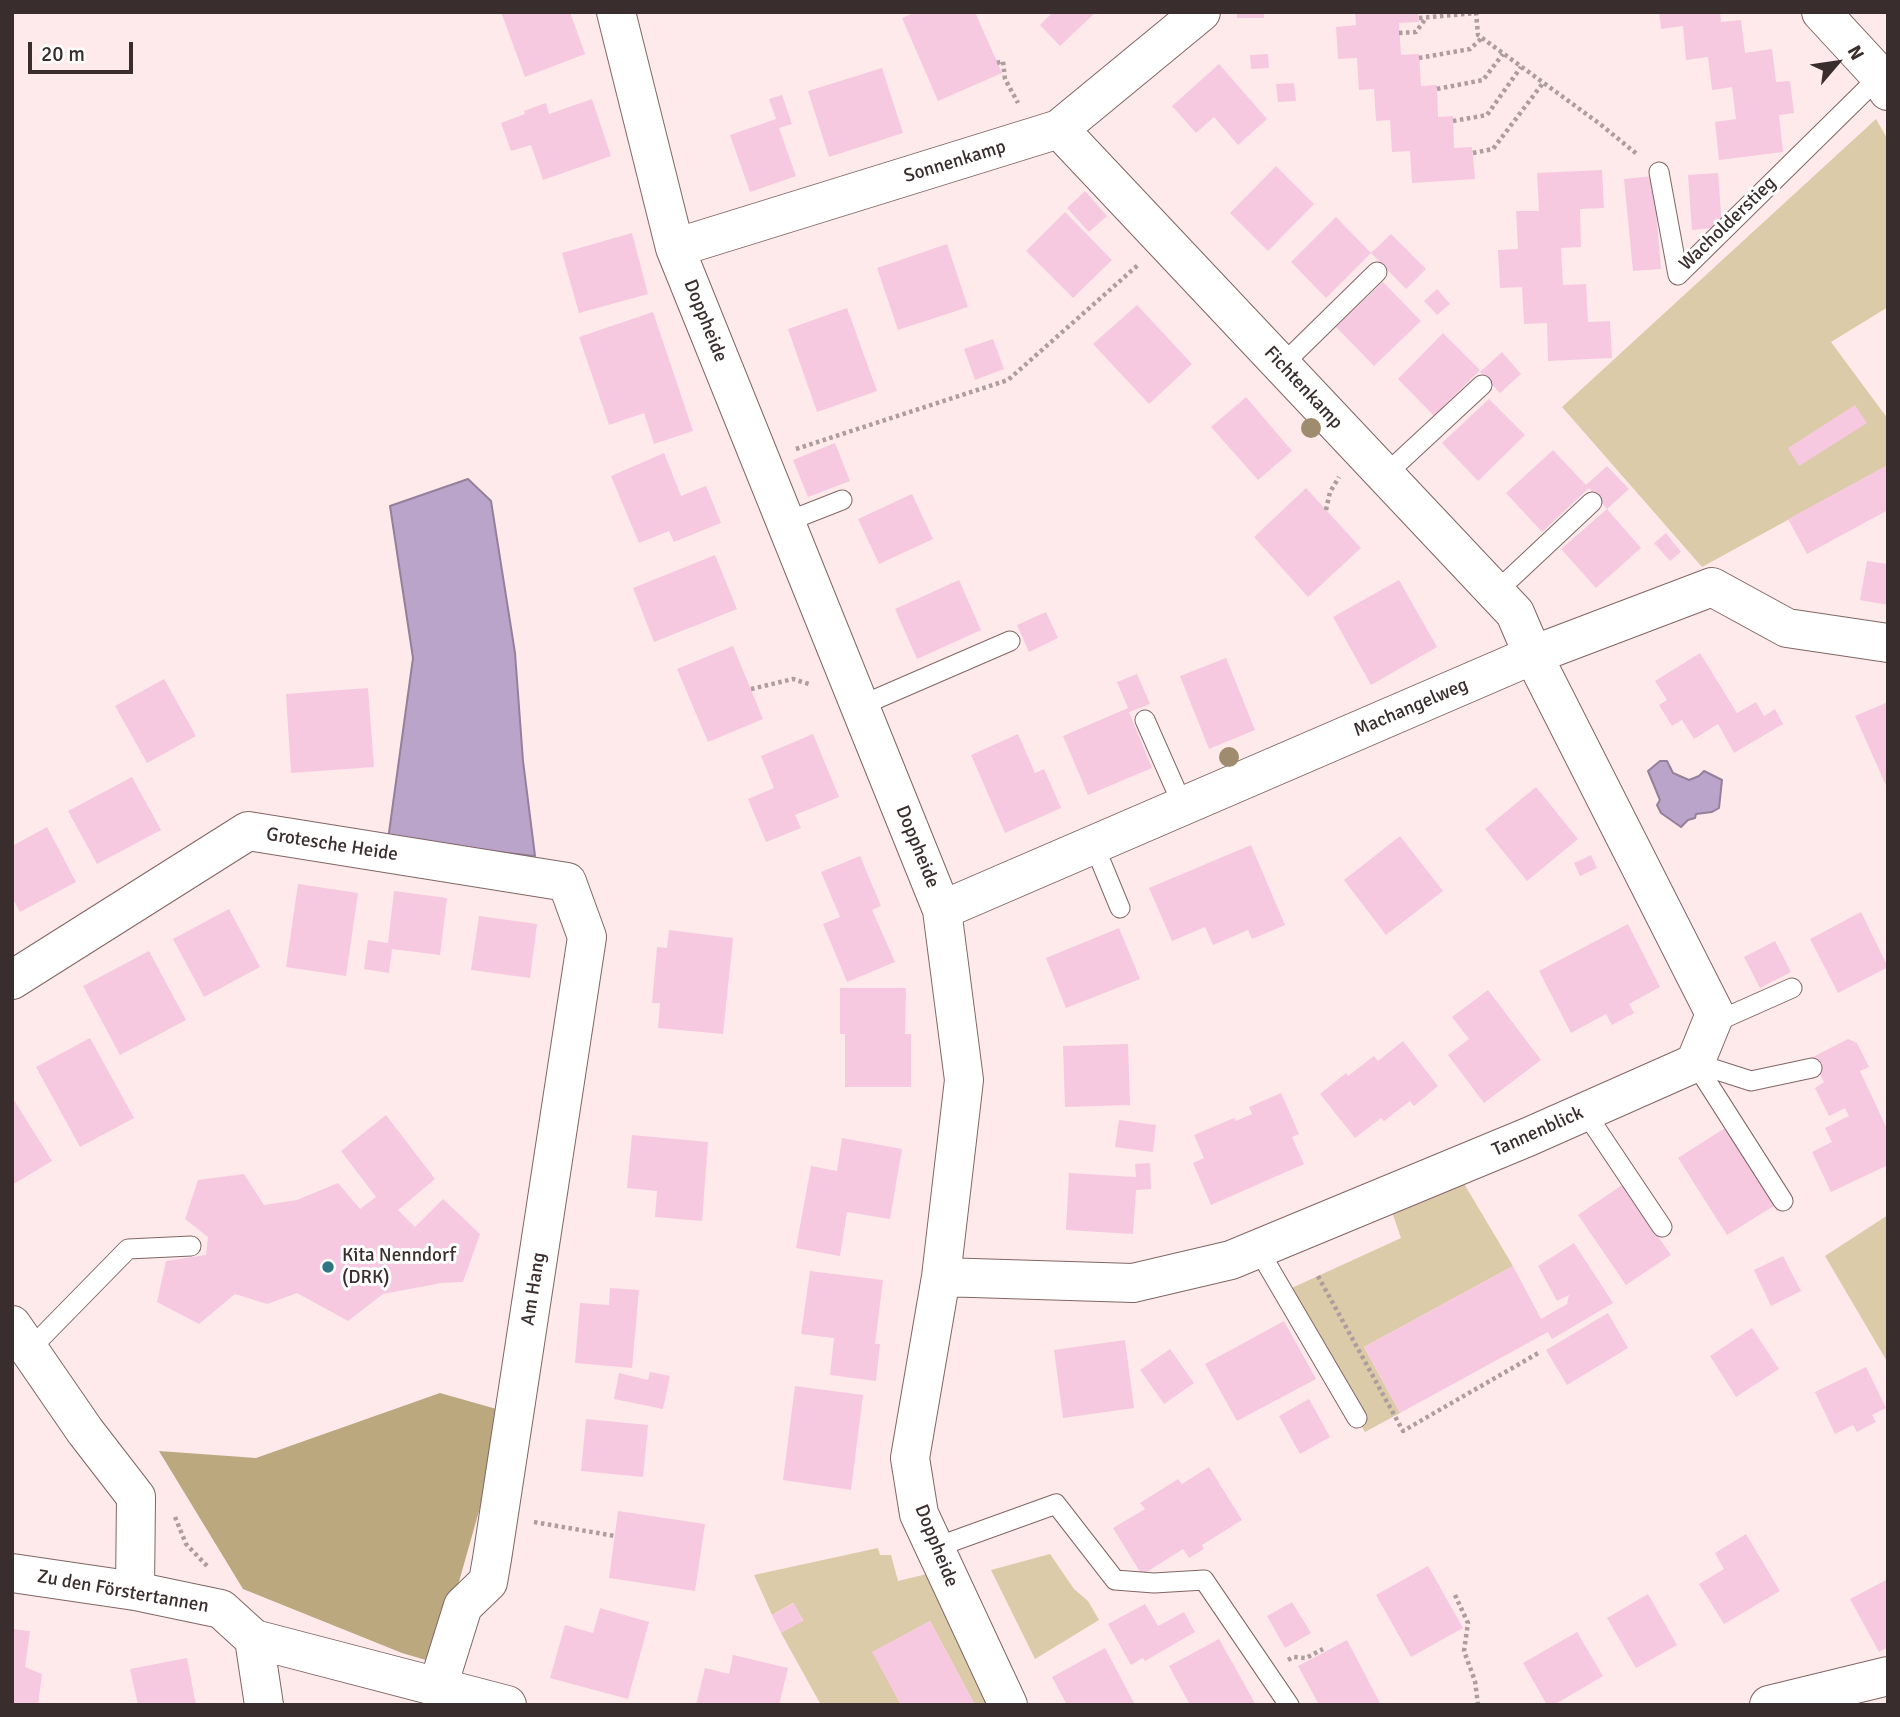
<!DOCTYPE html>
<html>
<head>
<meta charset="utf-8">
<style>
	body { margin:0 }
	#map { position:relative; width:1900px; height:1717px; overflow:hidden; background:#feeaea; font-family:Signika,sans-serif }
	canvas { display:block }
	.frame { position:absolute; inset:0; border:14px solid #3a2d2d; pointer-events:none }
	.north { position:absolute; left:1802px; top:28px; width:70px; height:70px; -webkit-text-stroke:5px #fff; paint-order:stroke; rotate:61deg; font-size:19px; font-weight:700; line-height:28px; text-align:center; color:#3a2d2d }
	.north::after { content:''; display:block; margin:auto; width:24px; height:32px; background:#3a2d2d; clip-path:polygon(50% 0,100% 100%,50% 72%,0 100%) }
	.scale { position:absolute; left:28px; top:42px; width:105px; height:32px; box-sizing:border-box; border:4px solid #3a2d2d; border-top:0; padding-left:9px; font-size:21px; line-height:24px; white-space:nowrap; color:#3a2d2d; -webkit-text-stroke:5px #fff; paint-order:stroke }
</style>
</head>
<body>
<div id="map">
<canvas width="1900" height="1717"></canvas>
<div class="frame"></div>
<div class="north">N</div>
<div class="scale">20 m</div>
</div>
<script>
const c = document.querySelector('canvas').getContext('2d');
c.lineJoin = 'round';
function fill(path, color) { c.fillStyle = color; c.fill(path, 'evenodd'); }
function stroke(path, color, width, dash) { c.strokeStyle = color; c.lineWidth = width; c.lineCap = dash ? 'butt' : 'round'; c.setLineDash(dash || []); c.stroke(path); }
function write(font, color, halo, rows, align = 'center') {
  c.font = font + ' Signika,sans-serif'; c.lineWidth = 6; c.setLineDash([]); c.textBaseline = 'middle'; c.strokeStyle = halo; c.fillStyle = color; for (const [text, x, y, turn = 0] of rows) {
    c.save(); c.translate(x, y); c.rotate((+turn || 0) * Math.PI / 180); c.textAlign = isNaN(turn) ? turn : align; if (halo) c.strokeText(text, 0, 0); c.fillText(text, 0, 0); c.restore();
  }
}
fill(new Path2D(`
	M1876 119 1888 140V307L1831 342 1888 419V465L1702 567 1562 407Z
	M1463 1182 1513 1266 1364 1347 1400 1413 1365 1432 1283 1292 1401 1238 1392 1212Z
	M1888 1215V1363L1825 1256Z
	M878 1548 880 1555H891L898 1581 927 1574 994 1705H975L930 1621 873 1652 901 1705H821L781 1633 803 1620 793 1603 772 1615 754 1575Z
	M1050 1554 1074 1589 1088 1601 1099 1620 1035 1659 991 1570Z`), '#dbcba8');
fill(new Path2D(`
	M440 1393 507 1412 436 1663 402 1653 243 1589 159 1451 256 1458Z`), '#bba87f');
const water = new Path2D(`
	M468 479 491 501 515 653 523 761 535 856 388 840 413 658 390 506Z
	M1660 761H1667L1673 773 1689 780 1699 776 1704 771 1722 780 1719 808 1712 812 1696 814 1695 818 1688 820 1681 827 1661 813 1657 805 1660 800 1648 771Z`);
fill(water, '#bba4ca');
stroke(water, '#94809b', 2);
fill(new Path2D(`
	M501 12H570L585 54 525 77Z
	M916 12H975L1002 73 938 101 902 18Z
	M1053 12H1096L1060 46 1040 25Z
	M1237 12H1264V18H1237Z
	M1355 12H1418L1419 22 1399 23 1401 55 1419 54 1421 86 1437 85 1438 117 1453 116 1454 148 1472 147 1475 179 1412 183 1410 151 1392 152 1390 120 1376 121 1374 89 1359 90 1357 58 1338 59 1336 27 1356 25Z
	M1659 12H1720L1721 22 1741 20 1745 53 1772 49 1776 82 1790 81 1794 113 1779 115 1783 152 1719 160 1715 122 1736 119 1732 87 1712 90 1708 57 1686 60 1683 26 1661 29Z
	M1268 54 1269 68 1251 69 1250 55Z
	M1219 64 1267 119 1238 145 1214 117 1196 133 1172 106Z
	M882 68 903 133 829 157 808 91Z
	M1294 83 1296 101 1278 102 1276 84Z
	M782 95 792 124 779 128 796 176 750 192 730 135 776 119 769 99Z
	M592 99 611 156 543 180 531 145 511 151 501 123 525 114 524 111 546 103 549 114Z
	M1276 166 1314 204 1268 251 1230 213Z
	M1602 170 1604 208 1580 209 1581 247 1561 248 1563 285 1586 284 1588 322 1610 321 1612 358 1548 361 1547 323 1524 324 1522 287 1500 288 1498 250 1518 249 1516 211H1539L1537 173Z
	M1718 173 1722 227 1692 230 1688 175Z
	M1653 176 1661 269 1633 271 1624 179Z
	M1085 191 1107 216 1089 232 1067 208Z
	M1065 212 1112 260 1073 298 1026 251Z
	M1336 217 1371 253 1326 298 1291 262Z
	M632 233 648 294 579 313 562 253Z
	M1391 234 1426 269 1406 289 1371 253Z
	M947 244 968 307 898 330 877 268Z
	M1383 282 1421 321 1374 366 1336 327Z
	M1437 289 1450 304 1437 315 1424 301Z
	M1137 305 1192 364 1149 404 1093 344Z
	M847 308 877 391 817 412 788 329Z
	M653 312 693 431 654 444 644 413 609 425 579 337Z
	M1443 333 1480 370 1434 416 1398 379Z
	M993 339 1004 369 975 380 964 349Z
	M1502 352 1521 374 1500 393 1480 372Z
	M1246 397 1292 451 1258 480 1211 427Z
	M1489 399 1525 435 1478 481 1442 443Z
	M1855 405 1867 423 1799 466 1788 448Z
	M835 443 850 481 808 497 793 460Z
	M1553 450 1586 485 1607 466 1629 489 1607 509 1589 488 1542 532 1506 493Z
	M664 453 681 496 706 486 721 523 674 542 669 531 639 543 611 476Z
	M1888 465V510L1807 554 1788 519Z
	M1306 488 1361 548 1308 597 1254 537Z
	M912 494 933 539 879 564 858 519Z
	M1607 509 1641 548 1596 588 1561 549Z
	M1666 533 1681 552 1670 561 1654 543Z
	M715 555 737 609 654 642 633 588Z
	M1867 561 1888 564V605L1860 600Z
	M959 580 981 630 917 659 895 609Z
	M1399 580 1437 647 1371 685 1333 617Z
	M1046 612 1058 638 1029 652 1017 625Z
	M733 646 763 719 708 742 677 669Z
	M1700 653 1737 713 1756 702 1764 716 1775 709 1783 724 1734 753 1718 724 1694 739 1682 720 1672 726 1659 705 1667 700 1655 681Z
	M1226 658 1255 730 1209 749 1180 676Z
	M1137 674 1150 704 1129 712 1152 768 1088 795 1063 736 1128 708 1117 682Z
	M164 679 196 736 147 763 115 706Z
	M368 688 374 767 291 773 286 694Z
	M1888 702V790L1855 716Z
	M813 734 839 797 795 815 801 828 766 842 748 799 774 788 761 756Z
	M1018 734 1035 773 1044 769 1061 808 1005 833 971 755Z
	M132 777 161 830 97 864 68 811Z
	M1536 787 1578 839 1527 881 1485 829Z
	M47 827 76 882 20 912 12 897V846Z
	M1400 836 1443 891 1386 935 1344 880Z
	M1251 845 1285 925 1252 939 1248 930 1213 945 1205 927 1172 941 1149 888Z
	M1591 855 1597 868 1580 876 1574 863Z
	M860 856 881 906 872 910 895 962 847 982 823 924 840 917 821 872Z
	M298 884 358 893 346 976 286 967Z
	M394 891 447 898 440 955 392 949 389 973 364 969 368 940 388 943Z
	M229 909 260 967 204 997 173 939Z
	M1861 912 1888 967 1838 993 1810 939Z
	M479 916 537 924 530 978 471 970Z
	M1628 924 1660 987 1629 1004 1634 1013 1612 1025 1606 1014 1571 1033 1539 971Z
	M1119 928 1140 979 1066 1008 1046 958Z
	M669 930 733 938 723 1034 658 1028 660 1003H652L657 947 667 948Z
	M1775 941 1791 972 1760 988 1744 957Z
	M149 951 186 1020 120 1055 83 986Z
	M840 988H906L905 1034H911V1087H845V1034H840Z
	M1488 990 1541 1060 1484 1103 1448 1055 1469 1039 1452 1017Z
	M90 1038 134 1118 80 1147 36 1067Z
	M1848 1039 1857 1043 1869 1067 1860 1071 1888 1131V1165L1831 1192 1812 1152 1832 1142 1825 1128 1849 1116 1845 1108 1829 1116 1815 1088 1824 1082 1811 1058Z
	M1403 1041 1438 1086 1414 1106 1410 1101 1384 1121 1381 1118 1355 1138 1320 1094 1346 1073 1348 1076 1374 1056 1378 1061Z
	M1128 1044 1130 1105 1065 1107 1063 1046Z
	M1281 1093 1299 1134 1292 1137 1304 1164 1211 1205 1193 1163 1204 1158 1194 1135 1234 1118 1236 1121 1252 1114 1249 1107Z
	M12 1097 52 1161 12 1185Z
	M386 1115 435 1179 398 1210 415 1227 443 1199 480 1234 463 1282 441 1283 383 1294 348 1321 297 1293 267 1304 235 1294 199 1324 157 1302 166 1261 206 1255 208 1237 185 1219 198 1180 244 1174 264 1205 297 1200 338 1183 360 1209 376 1197 341 1151Z
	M1119 1120 1156 1125 1153 1152 1115 1147Z
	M1728 1126 1777 1204 1727 1235 1678 1158Z
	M632 1135 708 1142 702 1221 655 1217 657 1191 627 1188Z
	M842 1138 902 1149 890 1219 847 1212 840 1256 796 1248 811 1166 837 1171Z
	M1150 1163 1151 1189 1136 1190 1133 1234 1066 1230 1069 1173 1136 1177 1135 1164Z
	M1622 1185 1671 1255 1626 1285 1578 1215Z
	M1574 1243 1613 1303 1552 1339 1548 1332 1400 1413 1364 1347 1513 1266 1541 1319 1567 1304 1569 1295 1557 1301 1538 1266Z
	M1783 1256 1801 1291 1771 1306 1754 1270Z
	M810 1271 883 1280 875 1344H880L876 1381 830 1375 834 1338 801 1334Z
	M610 1288 639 1290 632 1368 575 1363 580 1303 609 1305Z
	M1608 1313 1628 1348 1567 1385 1546 1350Z
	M1284 1321 1316 1379 1237 1421 1205 1364Z
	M1752 1328 1779 1369 1736 1397 1710 1356Z
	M1125 1340 1134 1408 1063 1418 1054 1350Z
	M1170 1349 1194 1383 1164 1404 1140 1370Z
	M1866 1367 1886 1408 1872 1415 1876 1422 1857 1432 1853 1425 1835 1434 1815 1392Z
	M650 1372 670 1376 663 1409 614 1399 619 1373 648 1380Z
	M795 1386 863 1395 851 1490 783 1480Z
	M1309 1399 1330 1437 1300 1454 1279 1416Z
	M586 1419 648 1425 643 1477 581 1471Z
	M1209 1467 1242 1520 1202 1545 1204 1549 1189 1558 1183 1549 1142 1575 1113 1528 1145 1509 1140 1503 1178 1479 1182 1484Z
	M618 1511 705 1524 695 1591 609 1578Z
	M1746 1534 1780 1591 1724 1624 1699 1584 1724 1569 1715 1553Z
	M1428 1566 1463 1628 1411 1657 1376 1595Z
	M1888 1579V1647L1879 1652 1850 1599Z
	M1648 1594 1677 1645 1636 1668 1607 1618Z
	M1292 1602 1311 1633 1285 1648 1267 1616Z
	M794 1603 803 1621 781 1633 772 1615Z
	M1145 1604 1158 1626 1184 1612 1195 1632 1145 1661 1143 1658 1131 1665 1108 1624Z
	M600 1608 649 1622 628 1699 550 1678 565 1625 593 1633Z
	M930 1621 975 1705H901L872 1652Z
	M12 1629 30 1631 25 1667 42 1674 38 1705H12Z
	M1577 1632 1603 1676 1554 1705H1547L1523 1663Z
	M1219 1639 1256 1705H1190L1169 1666Z
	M1347 1640 1381 1705H1319L1298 1666Z
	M1105 1648 1135 1705H1067L1052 1677Z
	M733 1655 788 1668 779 1705H696L705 1668 729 1674Z
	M187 1658 196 1705H138L130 1669Z`), '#f6c9e1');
const service = new Path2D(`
	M1659 172 1678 275 1880 76
	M1281 366 1377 272
	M1385 475 1482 385
	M786 522 842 500
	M1496 592 1592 502
	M860 706 1010 641
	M1145 720 1183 806
	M1094 845 1120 908
	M1711 1024 1792 988
	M1695 1063 1783 1201
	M1695 1063 1751 1081 1812 1068
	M1585 1112 1662 1227
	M1258 1249 1357 1418
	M30 1349 128 1249 191 1246
	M934 1548 1056 1504 1115 1580 1154 1583 1204 1580 1289 1705`);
const minor = new Path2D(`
	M616 12 675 248 942 910 964 1080 941 1277 910 1458 919 1514 1008 1705
	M1821 12 1880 76 1888 91
	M675 248 1059 129 1201 12
	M942 910 1533 655 1712 587 1787 628 1888 643
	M12 980 248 831 567 882 587 937 492 1559 488 1582 463 1606 438 1686
	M941 1277 1133 1283 1231 1260 1528 1137 1695 1063 1715 1014 1533 655 1515 613 1059 129
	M12 1325 85 1431 136 1497 135 1591
	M12 1573 135 1591 221 1609 254 1639 507 1705
	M254 1639 264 1705
	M1769 1705 1888 1676`);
stroke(service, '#826565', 21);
stroke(minor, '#826565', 40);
stroke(new Path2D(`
	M1476 12 1478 35 1600 124 1638 155
	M1419 18 1476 13
	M1399 33 1416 32 1426 18
	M1419 58 1470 49 1482 38
	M997 63 1003 61 1005 79 1018 103
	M1437 89 1483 80 1503 54
	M1453 121 1487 115 1521 67
	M1473 153 1493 149 1543 83
	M796 449 1008 380 1138 265
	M1326 510 1330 492 1339 477
	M751 689 793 679 812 685
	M1318 1276 1403 1431 1540 1352
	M175 1517 186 1544 208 1567
	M534 1522 615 1536
	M1455 1595 1468 1623 1464 1651 1475 1681 1478 1705
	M1288 1660 1293 1657 1306 1658 1323 1649`), '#ae9d9d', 4.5, [3.5, 3.5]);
stroke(service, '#fff', 19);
stroke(minor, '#fff', 38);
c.fillStyle = '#9f8b6d';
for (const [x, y] of [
	[1311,428],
	[1229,757]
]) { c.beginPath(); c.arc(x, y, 10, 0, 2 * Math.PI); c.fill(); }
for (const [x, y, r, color] of [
	[328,1267,7,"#2f7582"]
]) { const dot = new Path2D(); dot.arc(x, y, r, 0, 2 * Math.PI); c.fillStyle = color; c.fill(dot); stroke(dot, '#fff', 2.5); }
write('19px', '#3a2d2d', '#fff', [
	["Sonnenkamp",955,162,-17],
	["Wacholderstieg",1728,224,-44],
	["Doppheide",705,321,68],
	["Fichtenkamp",1303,388,47],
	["Machangelweg",1411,708,-23],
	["Grotesche Heide",332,845,9],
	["Doppheide",917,847,68],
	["Tannenblick",1538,1132,-24],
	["Am Hang",534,1289,-81],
	["Doppheide",936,1546,68],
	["Zu den Förstertannen",123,1592,10]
]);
write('19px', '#3a2d2d', '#fff', [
	["Kita Nenndorf",342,1256],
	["(DRK)",342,1278]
], 'left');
</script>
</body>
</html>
